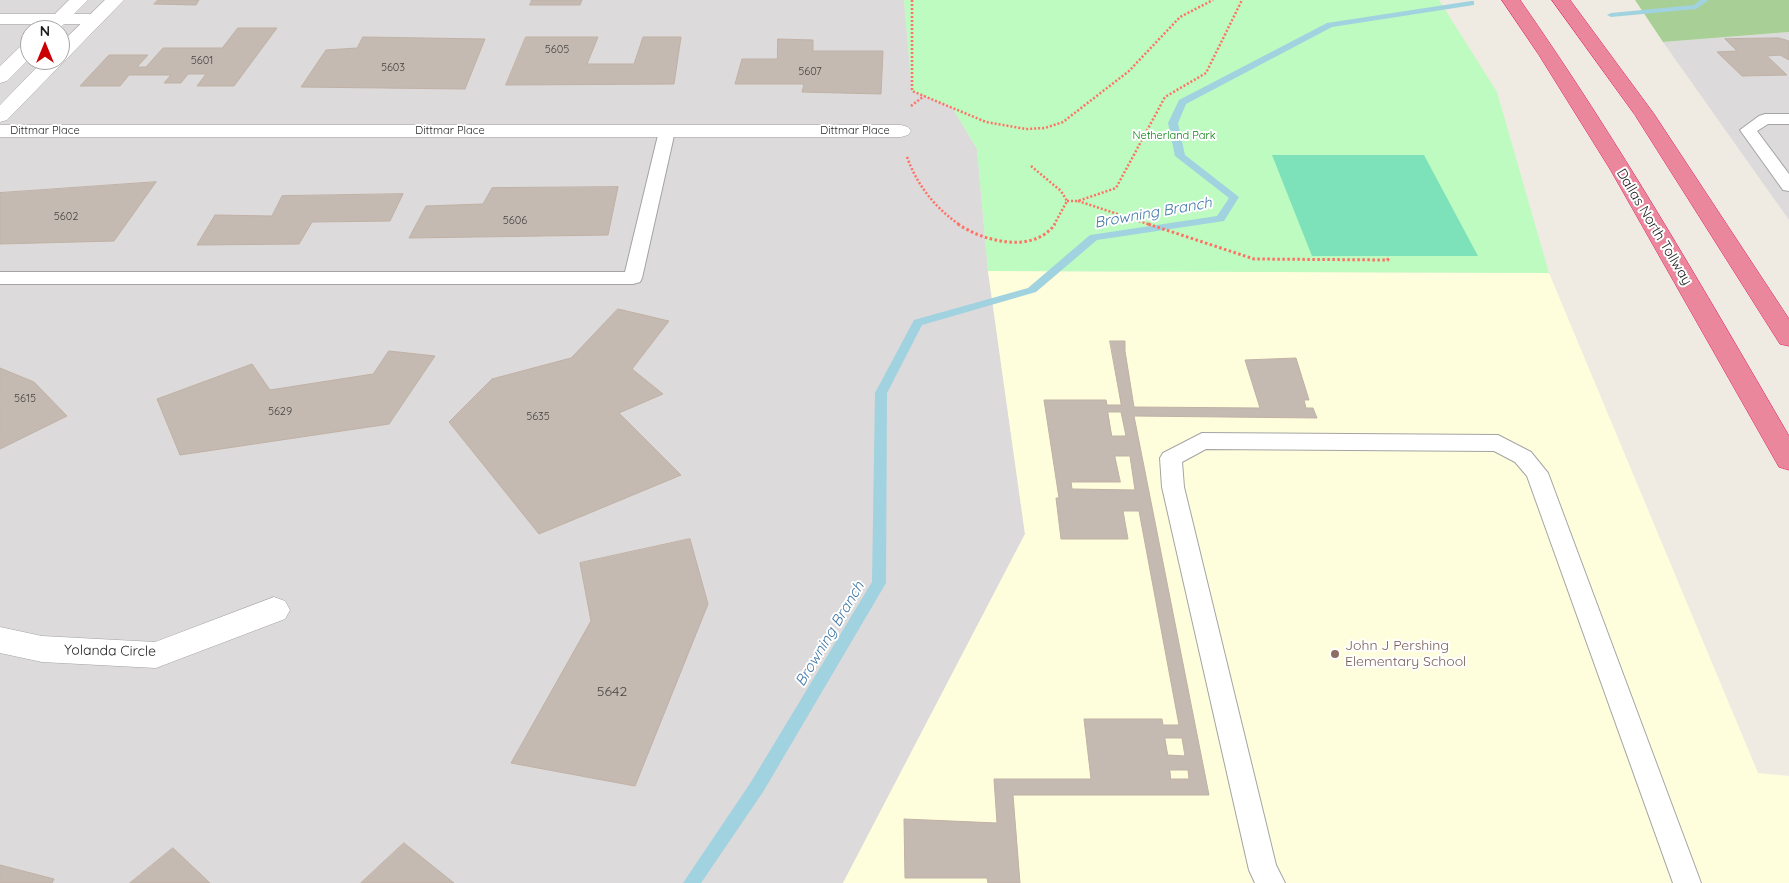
<!DOCTYPE html>
<html>
<head>
<meta charset="utf-8">
<style>
	body { margin:0 }
	#map { position:relative; width:1789px; height:883px; overflow:hidden; background:#efebe3; font-family:Quicksand,sans-serif }
	canvas { display:block }
	.north { position:absolute; left:20px; top:20px; width:50px; height:50px; box-sizing:border-box; background:#fff; border:1px solid #a5a5a5; border-radius:50%; rotate:0deg; font-size:14px; font-weight:700; line-height:20px; text-align:center; color:#1d1d1d }
	.north::after { content:''; display:block; margin:auto; width:18px; height:22px; background:#cb0004; clip-path:polygon(50% 0,100% 100%,50% 72%,0 100%) }
</style>
</head>
<body>
<div id="map">
<canvas width="1789" height="883"></canvas>
<div class="north">N</div>
</div>
<script>
const c = document.querySelector('canvas').getContext('2d');
c.lineJoin = 'round';
function fill(path, color) { c.fillStyle = color; c.fill(path, 'evenodd'); }
function stroke(path, color, width, dash) { c.strokeStyle = color; c.lineWidth = width; c.lineCap = dash ? 'butt' : 'round'; c.setLineDash(dash || []); c.stroke(path); }
function write(font, color, halo, rows, align = 'center') {
  c.font = font + ' Quicksand,sans-serif'; c.lineWidth = 4; c.setLineDash([]); c.textBaseline = 'middle'; c.strokeStyle = halo; c.fillStyle = color; for (const [text, x, y, turn = 0] of rows) {
    c.save(); c.translate(x, y); c.rotate((+turn || 0) * Math.PI / 180); c.textAlign = isNaN(turn) ? turn : align; if (halo) c.strokeText(text, 0, 0); c.fillText(text, 0, 0); c.restore();
  }
}
fill(new Path2D(`
	M0 0H904L912 90 952 107 977 149 988 271 1025 534 843 883H0ZM30 30H60V60H30Z
	M1789 32V220L1663 42Z`), '#dcdada');
fill(new Path2D(`
	M988 271 1549 273 1758 773 1789 776V883H843L1025 534Z`), '#fffedc');
fill(new Path2D(`
	M1635 0H1789V32L1663 42Z`), '#a8d096');
fill(new Path2D(`
	M904 0H1439L1497 92 1549 273 988 271 977 149 952 107 912 91Z`), '#befbc1');
fill(new Path2D(`
	M1272 155H1424L1478 256H1312Z`), '#7de2b9');
fill(new Path2D(`
	M1700 0H1709L1696 9 1611 17 1607 15 1611 13 1694 5Z
	M1471 1H1474V5L1332 27 1186 104 1178 123 1185 155 1239 197 1224 221 1097 240 1036 292 922 325 887 393 886 583 763 792 701 883H683L751 782 872 582 875 393 914 320 1028 288 1090 235 1217 216 1229 198 1175 156 1168 123 1179 100 1327 23Z`), '#a1d2df');
const building = new Path2D(`
	M158 0H199L196 5 154 4Z
	M532 0H582L580 5H530Z
	M238 28H277L234 86H197L206 74H188L181 83H164L171 75H129L120 86H80L109 55H148L137 67H146L163 48H222Z
	M363 37 485 39 465 89 301 87 326 50 357 48Z
	M526 37H598L587 64H634L643 37H681L674 84 506 85Z
	M1779 38 1789 41V60L1780 55 1767 56 1787 75 1742 76 1717 52 1737 51 1725 39Z
	M778 39 813 40V51H883L881 94 802 92 804 84H735L742 59H777Z
	M156 182 114 241 0 244V193Z
	M618 187 608 235 409 238 426 206 483 204 492 188Z
	M403 194 390 221 312 222 299 244 197 245 215 215 272 216 282 196Z
	M618 309 669 321 632 369 663 394 619 413 681 475 539 534 449 422 492 379 571 358Z
	M1110 341H1125V351L1134 407 1260 408 1245 360 1296 358 1309 400H1304L1306 408H1313L1317 418 1134 416 1209 795H1013L1020 883H988L987 878H905L904 819 997 823 994 779H1091L1084 719H1162L1163 725H1179L1139 511H1123L1128 539H1061L1056 498H1059L1044 400H1106L1107 405H1121ZM1108 412H1121L1126 436H1112ZM1115 456H1130L1135 490 1072 489 1071 482H1120ZM1165 738H1182L1185 756 1168 755ZM1170 770H1188L1189 779H1171Z
	M389 351 435 356 389 424 180 455 157 399 252 364 270 390 373 374Z
	M0 368 34 382 67 416 0 449Z
	M690 539 708 604 635 786 511 763 591 621 580 563Z
	M404 843 454 883H361Z
	M173 848 210 883H130Z
	M0 865 54 879 52 883H0Z`);
fill(building, '#c4bab2');
stroke(building, '#c1b1a5', 1);
const service = new Path2D(`
	M1765 114H1789V124H1768L1757 131 1789 174V191L1783 190 1740 130 1759 116Z
	M667 126 673 128 675 131 642 278 640 282 633 284H0V272H625L659 131 661 128Z
	M1202 433 1498 435 1531 452 1548 473 1701 883H1673L1527 476 1515 462 1494 451 1206 449 1182 462 1184 487 1276 865 1285 883H1255L1249 870 1162 487 1160 458 1163 453Z`);
const minor = new Path2D(`
	M0 14H96L102 15 105 19 102 23 96 24H0Z
	M0 125H901L908 127 911 131 908 135 901 137H0Z
	M274 597 285 601 290 610 285 619 156 668 42 662 0 653V627L42 636 155 642Z`);
const tertiary = new Path2D(`
	M69 0H88L58 30H39Z
	M105 0H124L7 120 0 122V105L44 60H60V44Z
	M30 42V58L7 81 0 83V66L23 44Z`);
const motorway = new Path2D(`
	M1502 0H1520C1618 140 1703 288 1789 436V470L1779 467 1610 169 1539 55Z
	M1552 0H1570L1654 114 1789 319V346L1780 344 1635 115Z`);
stroke(service, '#a4a4a4', 2);
stroke(minor, '#a4a4a4', 1);
stroke(tertiary, '#a4a4a4', 1);
stroke(motorway, '#e01d64', 1);
stroke(new Path2D(`
	M912 0V91L986 122 1026 129 1045 128 1063 122 1129 71 1180 17 1213 0
	M911 106 924 96
	M907 157C917 185 935 208 960 225
	M1031 166 1061 191 1067 201 1054 225
	M1067 201H1078L1116 188 1165 97 1206 73 1242 0
	M1078 201 1151 225`), '#ff7164', 2.5, [2, 2]);
stroke(new Path2D(`
	M958 224C984 242 1034 254 1055 224
	M1148 224 1254 259 1388 260 1387 256`), '#ff7164', 3, [2.5, 2.5]);
fill(service, '#fff');
fill(minor, '#fff');
fill(tertiary, '#fff');
fill(motorway, '#ea879c');
for (const [x, y, r, color] of [
	[1335,654,5,"#8d6e63"]
]) { const dot = new Path2D(); dot.arc(x, y, r, 0, 2 * Math.PI); c.fillStyle = color; c.fill(dot); stroke(dot, '#fff', 2); }
write('11px', '#474442', null, [
	["5605",557,50],
	["5601",202,61],
	["5603",393,68],
	["5607",810,72],
	["5602",66,217],
	["5606",515,221],
	["5615",25,399],
	["5629",280,412],
	["5635",538,417]
]);
write('11px', '#1d1d1d', '#fff', [
	["Dittmar Place",45,131],
	["Dittmar Place",450,131],
	["Dittmar Place",855,131]
]);
write('11px', '#07800f', '#fff', [
	["Netherland Park",1174,136]
]);
write('14px', '#1d1d1d', '#fff', [
	["Dallas North Tollway",1654,227,59],
	["Yolanda Circle",110,651,1]
]);
write('14px', '#785e54', '#fff', [
	["John J Pershing",1345,646],
	["Elementary School",1345,662]
], 'left');
write('14px', '#474442', null, [
	["5642",612,692]
]);
write('italic 15px', '#4379a9', '#fff', [
	["Browning Branch",1153,213,-10],
	["Browning Branch",830,634,-59]
]);
</script>
</body>
</html>
